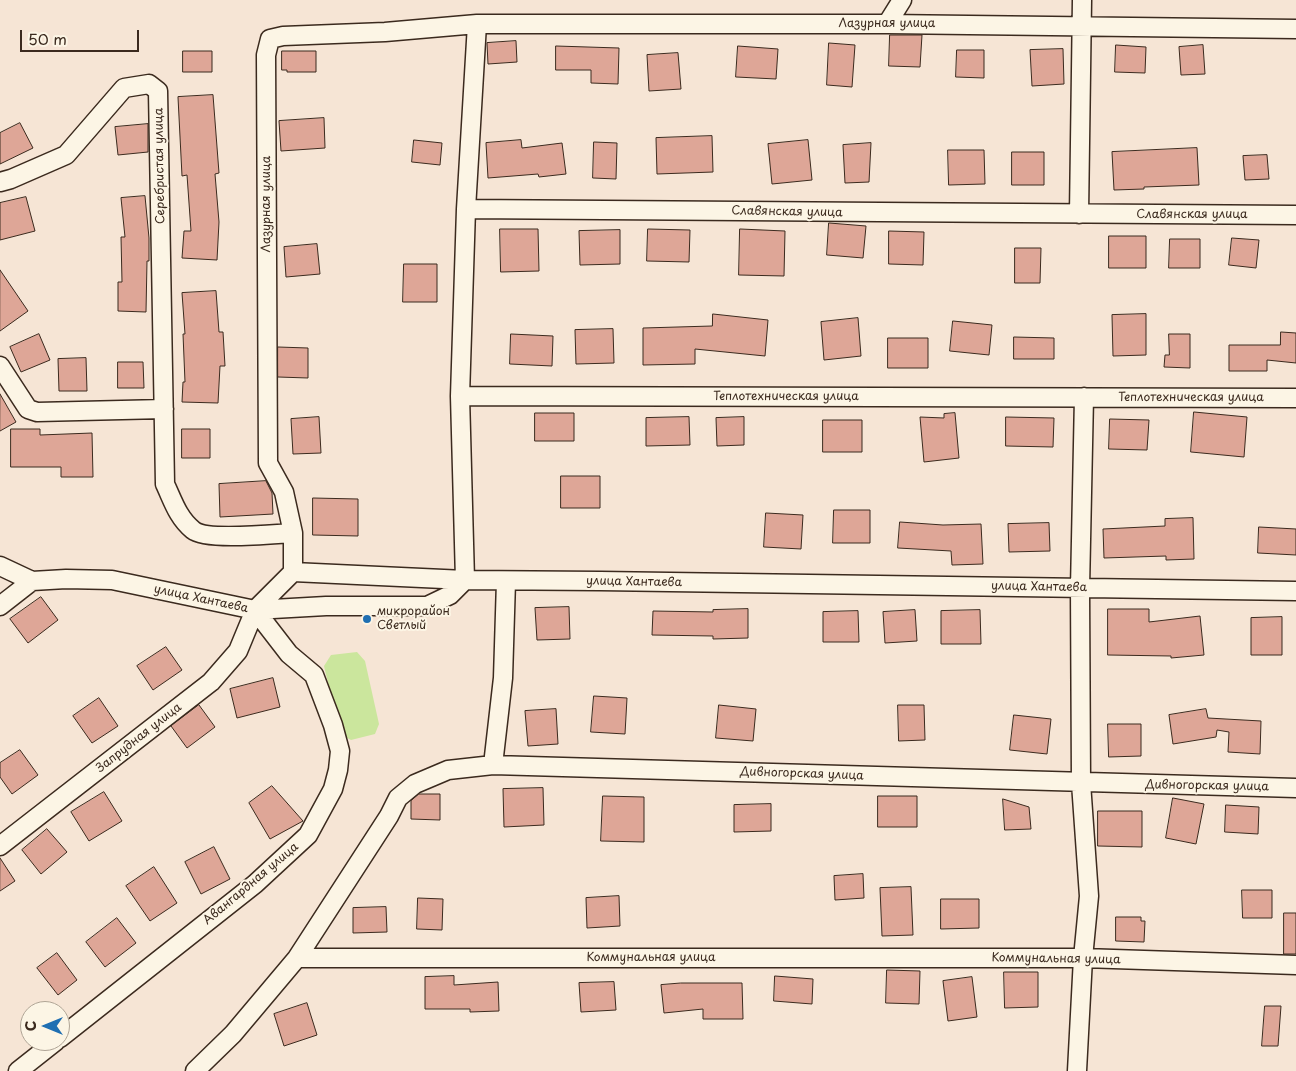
<!DOCTYPE html>
<html>
<head>
<meta charset="utf-8">
<style>
	body { margin:0 }
	#map { position:relative; width:1296px; height:1071px; overflow:hidden; background:#f6e5d5; font-family:"Playpen Sans",sans-serif }
	canvas { display:block }
	.north { position:absolute; left:20px; top:1001px; width:50px; height:50px; box-sizing:border-box; background:#fcf5e5; border:1px solid #afa495; border-radius:50%; rotate:270deg; font-size:14px; font-weight:700; line-height:20px; text-align:center; color:#3b2a1e }
	.north::after { content:''; display:block; margin:auto; width:18px; height:22px; background:#1f6fb2; clip-path:polygon(50% 0,100% 100%,50% 72%,0 100%) }
	.scale { position:absolute; left:20px; top:30px; width:119px; height:22px; box-sizing:border-box; border:2px solid #3b2a1e; border-top:0; padding-left:6px; font-size:15px; line-height:18px; white-space:nowrap; color:#3b2a1e; -webkit-text-stroke:4px #fcf5e5; paint-order:stroke }
</style>
</head>
<body>
<div id="map">
<canvas width="1296" height="1071"></canvas>
<div class="north">С</div>
<div class="scale">50 m</div>
</div>
<script>
const c = document.querySelector('canvas').getContext('2d');
c.lineJoin = 'round';
function fill(path, color) { c.fillStyle = color; c.fill(path, 'evenodd'); }
function stroke(path, color, width, dash) { c.strokeStyle = color; c.lineWidth = width; c.lineCap = dash ? 'butt' : 'round'; c.setLineDash(dash || []); c.stroke(path); }
function write(font, color, halo, rows, align = 'center') {
  c.font = font + ' "Playpen Sans",sans-serif'; c.lineWidth = 4; c.setLineDash([]); c.textBaseline = 'middle'; c.strokeStyle = halo; c.fillStyle = color; for (const [text, x, y, turn = 0] of rows) {
    c.save(); c.translate(x, y); c.rotate((+turn || 0) * Math.PI / 180); c.textAlign = isNaN(turn) ? turn : align; if (halo) c.strokeText(text, 0, 0); c.fillText(text, 0, 0); c.restore();
  }
}
fill(new Path2D(`
	M357 652 365 661 379 724 375 734 351 740 340 734 324 666 331 655Z`), '#cbe69d');
const building = new Path2D(`
	M890 35H922L920 67 889 66Z
	M516 41 517 62 488 64 487 43Z
	M829 43 855 45 852 87 827 85Z
	M1116 45 1146 47 1145 73 1115 72Z
	M1203 45 1205 74 1181 75 1179 47Z
	M556 46 619 48 618 84 591 83V70H556Z
	M738 46 778 49 776 79 736 77Z
	M1063 49 1064 84 1032 86 1030 50Z
	M957 50H984V78L956 77Z
	M183 51H212V72H183Z
	M282 51H316V72H287V70H282Z
	M678 53 681 89 649 91 647 55Z
	M213 95 219 173 215 174 219 222 217 260 182 258 184 231H191L187 175 182 176 178 97Z
	M324 118 325 148 281 151 279 121Z
	M20 123 33 148 0 164V133Z
	M148 124V152L118 155 115 127Z
	M712 136 713 172 657 174 656 138Z
	M414 140 442 143 440 165 412 162Z
	M521 140 522 148 562 143 566 174 539 177 538 174 488 178 486 143Z
	M808 140 812 180 772 184 768 144Z
	M594 142 617 143 616 179 593 178Z
	M871 143 869 182 845 183 843 145Z
	M1197 148 1199 185 1144 187V189L1114 190 1112 152Z
	M948 150H984L985 184 949 185Z
	M1012 152H1044V185H1012Z
	M1267 155 1269 179 1245 180 1243 156Z
	M145 196 149 238V261H147L146 312 118 311V282H122L121 237H125L121 198Z
	M26 197 35 231 0 240V203Z
	M829 223 866 226 863 258 827 255Z
	M500 229H538L539 271 501 272Z
	M648 229 690 230 689 262 647 261Z
	M740 229 785 231 784 276 739 275Z
	M620 230V264L580 265 579 231Z
	M889 231 924 232 923 265 889 264Z
	M1109 236H1146V268H1109Z
	M1232 238 1259 240 1256 268 1229 265Z
	M1170 239H1200V268H1169Z
	M317 244 320 274 286 277 284 247Z
	M1015 248H1041L1040 283H1015Z
	M404 264H437V302H403Z
	M0 270 28 311 0 331Z
	M216 291 219 332H223L225 366H220L218 403 182 402 183 382H185L183 334H185L182 293Z
	M713 314 768 320 765 356 695 349V364L643 365V328L712 326Z
	M1146 314V355L1113 356 1112 315Z
	M858 318 861 356 824 360 821 322Z
	M953 321 992 325 989 355 950 351Z
	M613 329 614 363 576 364 575 330Z
	M1281 332 1296 333V363L1267 360V371H1229V345H1280Z
	M39 334 50 360 21 372 10 347Z
	M511 334 553 336 552 366 510 364Z
	M1169 334H1190V368L1164 367 1165 355H1169Z
	M1014 337 1054 338V359H1014Z
	M888 338H928V368H888Z
	M278 347 308 348V378L278 377Z
	M86 358 87 391H59L58 359Z
	M118 362H143L144 388H118Z
	M0 394 16 422 0 431Z
	M1194 412 1247 417 1244 457 1191 452Z
	M535 413H574V441H535Z
	M955 413 959 458 924 462 920 417 944 418V414Z
	M319 417 321 453 293 454 291 419Z
	M689 417 690 445 646 446V418Z
	M744 417V445L717 446 716 418Z
	M1006 417 1054 418 1053 447 1006 446Z
	M1110 419 1149 420 1147 450 1109 449Z
	M823 420H862V452H823Z
	M11 429H40V435L92 433 93 477H61V467H11Z
	M182 429H210V458H182Z
	M561 476H600V508H561Z
	M266 481 272 493 273 514 220 517 219 484Z
	M313 498 358 499V536L313 535Z
	M834 510H870V543H833Z
	M766 513 803 515 801 549 764 547Z
	M1193 518 1194 559 1166 560V556L1104 558 1103 529 1165 526V519Z
	M900 522 943 525 981 524 983 564 952 565 951 551 898 548Z
	M1049 523 1050 551 1009 552 1008 524Z
	M1259 527 1296 529V555L1258 553Z
	M41 597 58 620 28 643 10 619Z
	M569 607 570 639 537 640 535 608Z
	M748 609V638L713 639V636L652 635 653 611 713 612V610Z
	M1108 609H1149V622L1200 616 1204 655 1171 658V656L1108 655Z
	M915 610 917 641 885 643 883 612Z
	M980 610 981 644H941V611Z
	M858 611 859 642H823V612Z
	M1282 617V655H1251V618Z
	M166 647 182 670 153 690 137 666Z
	M273 678 280 707 237 718 230 689Z
	M594 696 627 698 625 734 591 732Z
	M99 698 118 726 92 743 73 716Z
	M199 705 215 727 187 748 171 726Z
	M719 705 756 709 753 741 716 738Z
	M898 705H924L925 740 899 741Z
	M556 709 558 744 528 746 525 711Z
	M1206 709 1208 718 1261 721 1260 754 1228 752 1229 732 1217 730 1216 737 1173 744 1169 715Z
	M1014 715 1051 719 1047 754 1010 750Z
	M1108 724H1141V756L1109 757Z
	M20 750 38 775 12 794 0 777V763Z
	M272 786 303 821 270 839 249 803Z
	M543 788 544 825 504 827 503 789Z
	M104 792 122 821 89 841 71 812Z
	M419 794H440V820L411 819V801Z
	M603 796 644 797V842L601 841Z
	M878 796H917V827H878Z
	M1173 798 1204 804 1196 844 1166 838Z
	M1003 799 1029 807 1031 829 1005 830Z
	M771 804V831L734 832V805Z
	M1226 805 1259 807 1258 834 1225 832Z
	M1098 811H1142V847L1098 846Z
	M47 829 67 852 41 874 22 850Z
	M214 847 230 879 201 894 185 862Z
	M0 858 15 881 0 891Z
	M154 867 177 903 150 921 126 886Z
	M863 874 864 898 835 900 834 876Z
	M911 887 913 935 882 936 880 888Z
	M1242 890H1272V918H1243Z
	M619 896 620 926 587 928 586 898Z
	M418 898 443 899 442 930 417 929Z
	M941 899H979V928L941 929Z
	M386 907 387 932 353 933V908Z
	M1284 913H1296V954H1284Z
	M1116 917H1141V921H1145L1144 942 1116 941Z
	M117 918 136 943 105 967 86 942Z
	M57 953 77 980 58 995 37 968Z
	M887 970 920 971 919 1004 886 1003Z
	M1004 972H1038V1007L1005 1008Z
	M454 976V985L498 982 499 1011 470 1012V1009H425V977Z
	M775 976 813 979 812 1004 774 1001Z
	M972 977 977 1017 948 1021 943 981Z
	M614 982 616 1010 581 1012 579 983Z
	M681 983H742L743 1019H703V1009L664 1013 661 985Z
	M307 1003 317 1035 284 1046 274 1014Z
	M1265 1006H1281L1278 1046H1262Z`);
fill(building, '#dea697');
stroke(building, '#3b2a1e', 1);
const minor = new Path2D(`
	M887 24 902 0
	M0 182 11 179 66 155 124 88 149 84 158 91 165 484C173 501 178 518 193 530 206 541 274 534 293 533
	M466 209 477 24H887L1296 29
	M1079 214 1082 0
	M0 366 28 409 37 412 164 409
	M460 396 466 209 1296 215
	M0 566 32 581
	M293 572V533L284 492 268 463 266 55 270 39 283 36 385 32 477 24
	M465 580 460 396 1296 398
	M506 581 503 678 493 765 1296 788
	M0 606 32 581 66 579 112 580 255 610 326 606H427L450 595 465 580
	M493 765 448 770 415 784 398 798 389 816 297 958H1083L1296 965
	M0 846 211 682 238 651 255 610 293 572 465 580 600 581 1296 591
	M60 1038 255 884 308 835 333 789 338 770 340 751 333 725 314 675 289 654 255 610
	M18 1071 56 1041
	M195 1071 233 1034 297 958
	M1077 1071 1083 958 1089 896 1081 783 1080 588 1084 397`);
stroke(minor, '#3b2a1e', 21);
stroke(minor, '#fcf5e5', 18);
for (const [x, y, r, color] of [
	[367,619,5,"#1f6fb2"]
]) { const dot = new Path2D(); dot.arc(x, y, r, 0, 2 * Math.PI); c.fillStyle = color; c.fill(dot); stroke(dot, '#fcf5e5', 2); }
write('12px', '#3b2a1e', '#fcf5e5', [
	["Лазурная улица",887,24],
	["Серебристая улица",160,166,-91],
	["Лазурная улица",267,204,-90],
	["Славянская улица",787,212,1],
	["Славянская улица",1192,215],
	["Теплотехническая улица",786,397],
	["Теплотехническая улица",1191,398],
	["улица Хантаева",634,582,1],
	["улица Хантаева",1039,587,1],
	["улица Хантаева",201,599,12],
	["Запрудная улица",139,738,-38],
	["Дивногорская улица",802,774,2],
	["Дивногорская улица",1207,786,1],
	["Авангардная улица",251,884,-40],
	["Коммунальная улица",651,958],
	["Коммунальная улица",1056,959,1]
]);
write('12px', '#3b2a1e', '#fcf5e5', [
	["микрорайон",377,612],
	["Светлый",377,626]
], 'left');
</script>
</body>
</html>
